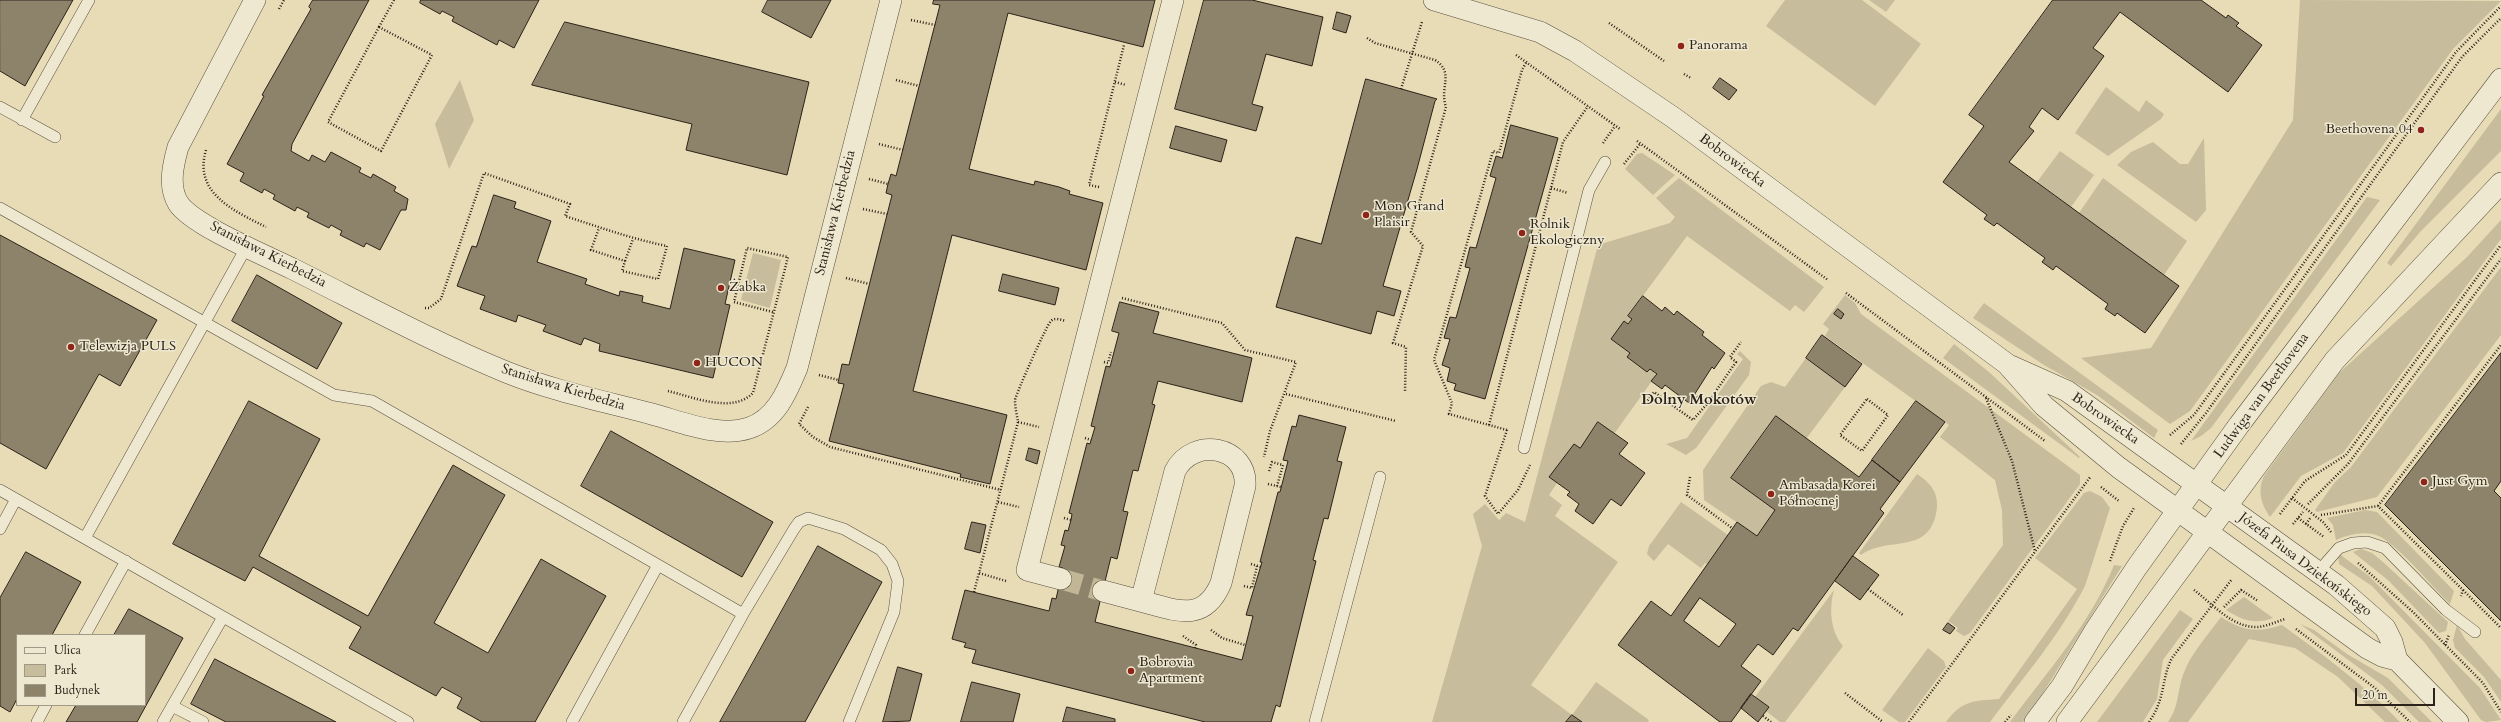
<!DOCTYPE html>
<html>
<head>
<meta charset="utf-8">
<style>
	body { margin:0 }
	#map { position:relative; width:2501px; height:722px; overflow:hidden; background:#e7dcb6; font-family:Cardo,serif }
	canvas { display:block }
	.legend { position:absolute; left:16px; top:634px; width:130px; height:72px; box-sizing:border-box; background:#efe8d0; border:1px solid #a19987; margin:0; padding:5px 7px; list-style:none; font-size:12px; color:#2b2219 }
	.legend li { display:flex; align-items:center; gap:8px; height:20px }
	.legend b { width:20px; border:1px solid #a19987 }
	.scale { position:absolute; left:2355px; top:688px; width:80px; height:18px; box-sizing:border-box; border:2px solid #2b2219; border-top:0; padding-left:5px; font-size:12px; line-height:14px; white-space:nowrap; color:#2b2219; -webkit-text-stroke:3px #efe8d0; paint-order:stroke }
</style>
</head>
<body>
<div id="map">
<canvas width="2501" height="722"></canvas>
<ul class="legend">
<li><b style="height:5px;background:#efe8d0"></b>Ulica</li>
<li><b style="height:11px;background:#c7bc9b"></b>Park</li>
<li><b style="height:11px;background:#8d836b"></b>Budynek</li>
</ul>
<div class="scale">20 m</div>
</div>
<script>
const c = document.querySelector('canvas').getContext('2d');
c.lineJoin = 'round';
function fill(path, color) { c.fillStyle = color; c.fill(path, 'evenodd'); }
function stroke(path, color, width, dash) { c.strokeStyle = color; c.lineWidth = width; c.lineCap = dash ? 'butt' : 'round'; c.setLineDash(dash || []); c.stroke(path); }
function write(font, color, halo, rows, align = 'center') {
  c.font = font + ' Cardo,serif'; c.lineWidth = 3; c.setLineDash([]); c.textBaseline = 'middle'; c.strokeStyle = halo; c.fillStyle = color; for (const [text, x, y, turn = 0] of rows) {
    c.save(); c.translate(x, y); c.rotate((+turn || 0) * Math.PI / 180); c.textAlign = isNaN(turn) ? turn : align; if (halo) c.strokeText(text, 0, 0); c.fillText(text, 0, 0); c.restore();
  }
}
fill(new Path2D(`
	M1785 0H1862L1921 44 1875 106 1766 26Z
	M1869 0H1895L1886 12Z
	M2300 0 2501 1 2453 49 2190 411 2170 424 2081 358 2151 348 2293 120Z
	M460 80 474 120 449 169 435 124Z
	M2106 87 2139 112 2146 100 2164 114 2161 119 2108 156 2075 133Z
	M2501 109V151L2421 231 2391 266 2387 263Z
	M2204 138 2206 210 2196 222 2117 165 2131 152 2153 142 2180 164H2188Z
	M2060 151 2094 175 2071 207 2037 182Z
	M1642 153 1675 175 1653 195 1625 169 1637 154Z
	M1679 178 1824 287 1804 312 1795 305 1790 311 1687 236 1628 316 1632 319 1628 324 1624 321 1611 339 1630 353 1627 357 1647 372 1650 369 1657 374 1614 434 1598 422 1580 448 1550 477 1557 483 1549 495 1562 505 1555 516 1618 562 1531 685 1572 715 1596 682 1649 720 1648 722H1582L1572 715 1566 722H1432L1482 546 1473 514 1485 504 1499 520 1506 513 1525 522 1598 245 1670 223 1675 217 1656 198Z
	M2103 178 2187 241 2164 275 2079 213Z
	M2367 197 2380 200 2211 428 2201 436 2191 441Z
	M2501 220V239L2343 453 2301 476 2270 517C2261 504 2257 491 2264 476L2339 373 2467 257Z
	M753 253 781 260 770 308 741 300Z
	M2501 267V335L2377 497 2317 512 2315 510 2335 482 2351 467Z
	M1845 295 1855 303 1861 314 2080 475V484L1970 633 1964 636 1956 631 1958 628 1948 621 2003 545 2002 510 1995 480 1940 437 1949 425 1825 336 1829 329 1823 324Z
	M1984 303 2158 430 2154 438 2097 395 2044 365 1973 318Z
	M1954 344 1989 372 2080 457 2079 458 1943 358Z
	M1740 351 1751 362 1749 375 1696 448 1686 455 1666 444 1687 438 1743 359 1737 354Z
	M1806 358 1845 387 1806 439 1775 417 1731 478 1775 510 1757 536 1704 500 1703 470 1761 386 1771 382 1785 387Z
	M1917 474C1929 482 1938 491 1937 507 1932 557 1888 535 1861 555L1859 553Z
	M2090 491 2102 497 2110 508 2085 586C2060 635 2023 678 1990 722H1946C1962 700 1974 701 1999 699L2077 589 2035 558 2084 493Z
	M1681 502 1728 535 1707 564 1705 563 1701 568 1668 544 1654 561 1647 554 1649 546Z
	M2365 510 2377 512 2454 591 2450 604C2433 587 2400 548 2381 537 2366 530 2350 534 2336 540L2333 525 2327 518Z
	M2361 549 2372 553 2383 562 2448 622 2446 631 2439 633 2389 581 2353 552Z
	M2338 553 2369 576 2480 688 2501 720 2486 722 2481 720 2425 643 2372 586 2339 564Z
	M2114 565 2122 566 2038 701 2023 722H2010C2047 672 2091 623 2114 565Z
	M1834 590C1829 608 1830 631 1843 646L1785 722H1780L1766 711 1768 707 1755 697Z
	M2244 597 2273 618C2254 625 2242 620 2226 610Z
	M2180 610 2193 619 2163 660 2157 699 2143 722H2097Z
	M2221 617C2242 631 2258 633 2282 625 2323 655 2365 685 2400 722H2385L2338 677 2295 648 2249 639 2188 722H2168C2179 707 2177 692 2183 675 2190 654 2208 635 2221 617Z
	M2300 624 2314 630 2347 654 2388 678 2432 722H2419L2382 685Z
	M2457 625 2465 639 2501 680V702L2484 677 2455 648 2453 640Z
	M1928 648 1944 661 1946 667 1905 722H1899L1882 710Z`), '#c7bc9b');
const building = new Path2D(`
	M0 0H73L25 86 0 71Z
	M313 0H369L292 144 291 151 309 161 312 155 325 162 331 152 361 168 359 172 371 178 373 174 396 187 394 191 408 199 406 210H401L380 250 366 243 364 247 340 235 342 231 331 225 329 228 307 217 309 213 297 207 295 211 273 199 275 195 264 189 262 193 240 181 244 173 227 164 264 96 262 95 311 9 309 7Z
	M421 0H539L514 48 499 40 497 45 452 21 454 17 442 11 440 14 420 3Z
	M768 0H831L811 38 762 12Z
	M934 0H1155L1143 47 1008 13 969 169 1034 185 1035 181 1059 187 1070 191 1069 194 1103 203 1086 270 952 235 913 391 1007 415 990 484 960 477 961 474 829 441 844 384 838 383 842 364 849 365 892 195 886 193 888 184 891 174 896 176 940 5 933 4Z
	M1204 0H1252L1323 17 1312 66 1266 54 1252 104 1263 107 1256 131 1175 109Z
	M2053 0H2201L2226 18 2228 15 2239 23 2236 26 2262 45 2228 92 2120 12 2093 48 2104 56 2058 120 2042 108 2029 127 2034 131 2009 162 2179 286 2145 333 2117 313 2115 316 2105 309 2108 304 2056 266 2053 270 2042 262 2045 258 1997 223 1994 226 1984 219 1987 215 1943 182 1984 126 1969 115Z
	M1337 12 1351 16 1346 33 1333 29Z
	M565 22 809 82 787 175 686 150 692 124 532 85Z
	M1720 78 1737 90 1729 100 1713 88Z
	M1366 79 1437 99 1435 101 1417 169 1383 286 1401 291 1394 316 1377 311 1371 334 1276 307 1296 237 1321 244Z
	M1511 125 1558 138 1485 399 1454 390 1456 384 1447 381 1450 368 1442 365 1450 339 1444 338 1450 317 1456 318 1470 268 1465 267 1470 247 1476 248 1496 178 1490 176 1496 156 1502 158Z
	M1176 126 1227 140 1221 162 1170 148Z
	M494 195 516 202 514 208 551 221 537 262 587 279 585 284 619 296 620 291 643 296 642 302 670 309 684 248 735 260 725 304 730 305 713 378 599 351 600 344 584 338 581 345 543 331 546 325 518 315 516 322 480 309 485 296 457 286 472 246 476 247Z
	M0 235 157 320 120 386 99 374 46 469 0 443Z
	M1003 274 1059 288 1055 305 999 291Z
	M257 275 342 323 317 369 232 321Z
	M1643 296 1662 311 1665 307 1674 315 1677 311 1704 332 1702 335 1725 353 1714 369 1712 367 1689 403 1665 385 1662 389 1651 381 1657 374 1650 369 1647 372 1627 357 1630 353 1611 339 1624 321 1628 324 1632 319 1628 316Z
	M1120 302 1159 312 1153 333 1252 358 1242 402 1158 381 1152 404 1155 405 1138 471 1133 470 1123 511 1128 512 1117 559 1111 557 1095 622 1242 660 1253 616 1246 615 1262 562H1260L1278 492H1280L1288 461 1283 460 1292 426 1296 427 1299 415 1346 427 1337 461 1342 462 1328 519 1324 518 1313 560 1316 561 1280 707 1276 705 1271 722H1205L972 663 976 650 964 647 966 643 952 639 965 590 1049 611 1052 598 1056 599 1063 568 1059 567 1065 546 1061 545 1065 530 1068 531 1071 520 1072 514 1069 513 1087 443 1090 444 1095 427 1091 426 1106 366 1110 367 1119 333 1112 331Z
	M1838 309 1844 314 1841 319 1834 314Z
	M1822 335 1862 364 1845 387 1806 358Z
	M2501 353V481L2494 491 2501 498V621L2385 505Z
	M249 401 320 439 259 556 368 616 453 465 505 495 434 623 488 653 541 559 606 596 535 722H482L457 708 462 698 442 687 436 696 349 648 361 627 253 567 245 581 173 544Z
	M1916 401 1945 422 1900 482 1872 460Z
	M1776 416 1859 477 1872 460 1900 482 1880 509 1884 513 1798 631 1793 628 1773 655 1758 644 1750 654 1741 666 1761 681 1731 722H1720L1618 645 1651 601 1671 616 1737 522 1757 536 1775 510 1731 478ZM1700 598 1736 624 1719 647 1684 621Z
	M1598 422 1628 443 1619 454 1645 473 1621 506 1611 499 1593 524 1575 511 1579 504 1567 495 1570 492 1549 477 1574 444 1580 448Z
	M611 431 773 522 742 577 581 486Z
	M1029 448 1040 451 1037 464 1026 460Z
	M972 522 986 525 980 553 965 549Z
	M818 546 882 582 805 722H720Z
	M26 552 81 582 52 635H17V699L10 712 0 706V598Z
	M1853 556 1879 575 1860 600 1835 581Z
	M129 609 183 638 137 722H66L76 705H145V635H114Z
	M1948 623 1955 628 1950 634 1943 630Z
	M215 659 336 722H226L191 704Z
	M898 667 922 674 910 721 883 722Z
	M972 682 1020 694 1013 722H961Z
	M1751 694 1769 707 1758 722 1741 708Z
	M1067 707 1115 719V722H1063Z
	M1572 715 1582 722H1566Z`);
fill(building, '#8d836b');
stroke(building, '#2b2219', 1);
stroke(new Path2D(`
	M1061 579 1103 591`), '#c1b797', 21, [21, 10]);
const service = new Path2D(`
	M0 107 55 137
	M22 120 89 0
	M0 208 334 395 372 401 658 565 572 722
	M1524 448 1589 190 1605 162
	M0 490 408 722
	M0 529 16 499
	M85 538 247 246
	M658 565 743 614 794 529 799 522 808 518 844 529 881 550 892 564 898 581 894 612 849 722
	M2318 572 2339 548 2353 543 2367 542 2385 548 2446 610 2475 632
	M85 635 126 561
	M172 706 203 722
	M37 722 46 705
	M163 722 223 617
	M683 722 743 614
	M1315 722 1380 477`);
const minor = new Path2D(`
	M255 0 178 147C173 165 168 186 178 203 192 225 267 256 293 269 363 304 433 342 506 372 553 391 603 401 652 414 682 422 719 438 749 428 776 419 787 392 797 368L891 0
	M1434 0 1540 32 1575 51 1674 118 2007 364 2044 406 2118 467 2367 648 2382 656 2397 660 2458 722
	M2011 366 2067 391 2336 585 2385 628 2392 642 2397 660
	M1061 579 1027 570 1173 0
	M1103 591C1118 595 1133 599 1148 603 1180 612 1205 621 1221 583L1245 486C1248 446 1193 436 1175 471L1141 601
	M2035 722 2062 686 2096 629 2137 567 2239 425 2501 79
	M2067 722 2335 360 2501 183`);
stroke(service, '#5a5040', 12);
stroke(minor, '#5a5040', 22);
stroke(new Path2D(`
	M279 9 284 0
	M911 20 935 25
	M1609 23 1664 61
	M379 27 432 55 381 151 328 122Z
	M379 27 394 0
	M1367 38 1375 43 1435 60C1455 73 1439 87 1446 107L1411 232 1423 246 1393 343 1406 347 1405 391
	M1516 55 1620 129
	M1684 74 1691 78
	M896 80 919 86
	M1115 82 1126 85
	M1401 89 1422 22
	M1637 141 1828 280
	M1603 143 1615 126
	M879 144 903 150
	M206 150C193 193 234 211 266 227
	M1624 164 1640 144
	M869 179 888 184
	M1099 187 1089 185 1124 45
	M1551 188 1568 193
	M863 209 887 214
	M625 261 633 239
	M846 278 869 284
	M1846 293 2045 441
	M1122 298 1222 323 1245 350 1296 362 1270 431 1264 457
	M425 308H429L441 299 484 173 570 204 565 216C599 227 632 239 667 246L658 279 622 271 625 261 591 250 599 228
	M1104 362 1108 363 1111 352
	M819 375 838 380
	M668 391C693 397 732 414 753 393L788 257 747 248 734 302 773 312
	M1286 394 1396 421
	M1694 395 1707 404 1736 362 1730 357 1741 342
	M1986 398 2012 461 2035 551
	M1867 399 1888 415 1862 451 1840 435Z
	M1646 403 1654 392 1693 420 1707 404
	M808 407 799 424 813 437 830 447 1001 490
	M1018 422 1039 427
	M1489 425 1563 142 1588 106
	M1507 430 1485 496 1498 514 1518 490 1530 465
	M1507 430 1449 414 1452 403 1434 360 1493 151 1499 153 1522 70 1527 61
	M2170 435 2194 415 2456 52 2501 6
	M1085 438 1091 440
	M2181 444 2206 413 2462 57 2501 18
	M1269 471 1272 462 1283 465 1277 486
	M1690 477 1687 495 1732 528
	M1268 484 1281 487
	M2101 487 2119 501
	M2292 498 2323 522 2331 532
	M998 502 1019 507
	M2308 504 2348 464 2501 259
	M2378 506 2501 345
	M2280 514 2305 481 2346 455 2501 245
	M2321 515 2378 506 2463 590 2461 596
	M1064 518 1071 520
	M2298 518 2324 537
	M2293 524 2303 512
	M2306 524 2311 517
	M2110 561 2123 526 2134 508
	M2358 563 2413 612 2483 683 2501 712
	M1251 564 1261 567
	M1006 581 979 573 1018 422C1017 415 1015 408 1015 400 1016 394 1047 324 1051 321 1055 317 1061 320 1066 321
	M1244 586 1252 588 1257 566
	M1868 589 1903 615
	M2194 590C2213 604 2232 628 2258 627 2267 626 2276 622 2285 619
	M2241 590 2258 601
	M2463 590 2501 628
	M974 592 979 573
	M2224 607 2242 589
	M2296 629 2375 688 2410 722
	M1211 630 1222 638 1245 645
	M1183 636 1196 645 1195 648
	M2445 645 2449 635
	M1845 693 1883 722
	M1763 716 1771 722
	M1909 722 2091 476
	M2005 722 2011 715
	M2149 722C2166 698 2161 679 2172 658L2232 579`), '#2b2219', 2.5, [1, 2]);
stroke(service, '#efe8d0', 11);
stroke(minor, '#efe8d0', 21);
for (const [x, y, r, color] of [
	[1681,46,4,"#8f2418"],
	[2421,130,4,"#8f2418"],
	[1366,215,4,"#8f2418"],
	[1522,233,4,"#8f2418"],
	[721,288,4,"#8f2418"],
	[71,347,4,"#8f2418"],
	[697,363,4,"#8f2418"],
	[2424,482,4,"#8f2418"],
	[1771,494,4,"#8f2418"],
	[1131,671,4,"#8f2418"]
]) { const dot = new Path2D(); dot.arc(x, y, r, 0, 2 * Math.PI); c.fillStyle = color; c.fill(dot); stroke(dot, '#efe8d0', 1.5); }
write('14px', '#2b2219', '#efe8d0', [
	["Panorama",1689,46],
	["Beethovena 04",2413,130,"right"],
	["Mon Grand",1374,207],
	["Plaisir",1374,223],
	["Rolnik",1530,225],
	["Ekologiczny",1530,241],
	["Żabka",729,288],
	["Telewizja PULS",79,347],
	["HUCON",705,363],
	["Just Gym",2432,482],
	["Ambasada Korei",1779,486],
	["Północnej",1779,502],
	["Bobrovia",1139,663],
	["Apartment",1139,679]
], 'left');
write('14px', '#2b2219', '#efe8d0', [
	["Bobrowiecka",1732,161,37],
	["Stanisława Kierbedzia",836,213,-76],
	["Stanisława Kierbedzia",268,255,27],
	["Stanisława Kierbedzia",563,388,17],
	["Ludwiga van Beethovena",2262,396,-54],
	["Bobrowiecka",2105,419,35],
	["Józefa Piusa Dziekońskiego",2305,565,37]
]);
write('bold 15px', '#2b2219', '#efe8d0', [
	["Dolny Mokotów",1699,401]
]);
</script>
</body>
</html>
